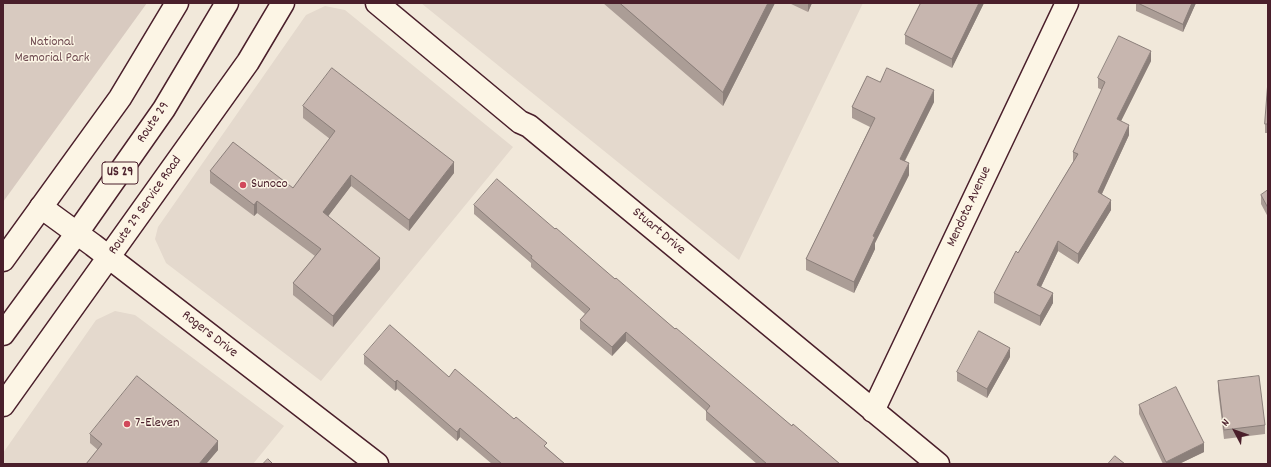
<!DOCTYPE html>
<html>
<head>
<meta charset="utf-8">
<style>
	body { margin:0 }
	#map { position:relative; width:1271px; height:467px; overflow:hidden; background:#f1e8da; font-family:Dekko,sans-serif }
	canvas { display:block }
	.frame { position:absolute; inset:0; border:4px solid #4a1f2b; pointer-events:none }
	.north { position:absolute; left:1215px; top:411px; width:40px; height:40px; -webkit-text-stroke:3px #fcf5e5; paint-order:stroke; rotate:311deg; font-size:11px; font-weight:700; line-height:16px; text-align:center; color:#4a1f2b }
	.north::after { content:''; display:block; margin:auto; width:14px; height:18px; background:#4a1f2b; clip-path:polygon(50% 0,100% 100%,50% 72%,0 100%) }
</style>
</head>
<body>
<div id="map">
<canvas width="1271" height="467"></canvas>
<div class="frame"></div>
<div class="north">N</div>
</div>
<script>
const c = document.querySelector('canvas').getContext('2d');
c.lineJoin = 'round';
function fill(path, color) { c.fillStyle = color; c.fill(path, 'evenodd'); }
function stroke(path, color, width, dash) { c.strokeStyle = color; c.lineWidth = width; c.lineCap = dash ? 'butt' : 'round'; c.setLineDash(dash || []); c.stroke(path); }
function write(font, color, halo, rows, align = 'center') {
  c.font = font + ' Dekko,sans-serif'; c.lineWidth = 3; c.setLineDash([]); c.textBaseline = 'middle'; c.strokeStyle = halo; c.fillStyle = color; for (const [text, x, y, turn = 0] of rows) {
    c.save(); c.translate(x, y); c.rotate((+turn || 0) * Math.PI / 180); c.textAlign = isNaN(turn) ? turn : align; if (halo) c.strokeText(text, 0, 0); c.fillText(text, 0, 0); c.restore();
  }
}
fill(new Path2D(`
	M421 3H863L739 260Z
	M325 6 345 10 513 147 321 381 166 263 155 239 158 227 306 15Z
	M115 311 135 315 284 426 253 464H3V453L96 320Z`), '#e4d9cd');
fill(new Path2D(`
	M3 3H147L3 202Z`), '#d8cac0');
const minor = new Path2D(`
	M377 3 520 122 529 126 938 464
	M41 207 93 245 377 464
	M3 405 248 62 283 3
	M873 411 1067 3`);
const primary = new Path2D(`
	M3 260 120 98 177 3
	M3 334 77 233 164 109 227 3`);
stroke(minor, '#4a1f2b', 25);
stroke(primary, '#4a1f2b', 25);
stroke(minor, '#fcf5e5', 22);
stroke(primary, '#fcf5e5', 22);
fill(new Path2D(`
	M603 3H775L723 106Z
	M789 3H812L808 12Z
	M921 3H984L952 68 905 44V35Z
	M1136 3H1196L1183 32 1136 11Z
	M1151 61 1121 121 1129 135 1102 194 1111 210 1078 264 1058 251 1041 287 1053 303 1040 326 994 303V293L1073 162V152L1102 90 1098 88V78Z
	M1268 81V133H1265V124Z
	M880 82 934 102 905 161 909 175 875 243V249L854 293 806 270V259L870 127 852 118V107Z
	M303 106 454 173 409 231 351 186 328 216 380 269 333 327 293 295V283L315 256 257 213 254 216 210 183V171L293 188 330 139 303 118Z
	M1268 190V217L1261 204V195Z
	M474 205 555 229 792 426 840 464H757L706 420V411L626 341 612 356 580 329V320L585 314 531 267V263L474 214Z
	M364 355 449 377 547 448 565 464H492L460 437 457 441 397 389 395 391 364 364Z
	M1010 357 987 398 957 381V372Z
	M1218 381 1265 425V434L1224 439 1218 390Z
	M1139 405 1204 452 1179 464H1163L1139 414Z
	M90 434 218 450 206 464H86L98 450 90 443Z`), '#ab9d96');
fill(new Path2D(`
	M768 3H775L723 106V92Z
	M808 3H812L808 12Z
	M979 3H984L952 68V59Z
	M1192 3H1196L1183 32V24Z
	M1151 51V61L1117 129V119Z
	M934 90V102L900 170V159Z
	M1129 125V135L1098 202V192Z
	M454 162V173L409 231V220Z
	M909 163V175L875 243V249L854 293V282L873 236Z
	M351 175V186L323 223V212Z
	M1111 200V210L1078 264V254Z
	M257 201V213L254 216V205Z
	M1058 241V251L1037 295V285Z
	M380 258V269L333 327V316Z
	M1053 293V303L1040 326V316Z
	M626 332V341L612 356V347Z
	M1010 348V357L987 398V389Z
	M397 380V389L395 391V382Z
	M460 428V437L457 441V432Z
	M218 441V450L206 464H199Z
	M1204 443V452L1179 464H1166V462Z`), '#8b7f7a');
const building = new Path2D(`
	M620 3H768L723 92Z
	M921 3H979L952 59 905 35Z
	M1138 3H1192L1183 24Z
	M1119 36 1151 51 1117 119 1129 125 1098 192 1111 200 1078 254 1058 241 1037 285 1053 293 1040 316 994 293 1016 251 1018 253 1078 154 1073 152 1105 82 1098 78Z
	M332 68 454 162 409 220 351 175 323 212 380 258 333 316 293 283 321 249 257 201 254 205 210 171 233 142 293 188 335 131 303 106Z
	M887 68 934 90 900 159 909 163 873 236 875 237 854 282 806 259 875 118 852 107 867 76 880 82Z
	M1268 81V124H1265Z
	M497 179 555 229 556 228 615 279 616 278 675 329 676 328 792 426 793 424 840 464H767L706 411 710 406 626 332 612 347 580 320 590 309 531 258 532 256 474 205Z
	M1268 190V208L1261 195Z
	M390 325 449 377 455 369 514 419 516 417 547 443 544 446 565 464H502L460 428 457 432 397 380 395 382 364 355Z
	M979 331 1010 348 987 389 957 372Z
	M137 376 218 441 199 464H86L102 444 90 434Z
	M1259 376 1265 425 1224 430 1218 381Z
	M1176 387 1204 443 1166 462 1139 405Z
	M1115 456 1125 464H1108Z
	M268 459 273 464H263Z`);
fill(building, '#c7b6af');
stroke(building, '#8b7f7a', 1);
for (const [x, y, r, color] of [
	[243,185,4,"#d1495b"],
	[127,424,4,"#d1495b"]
]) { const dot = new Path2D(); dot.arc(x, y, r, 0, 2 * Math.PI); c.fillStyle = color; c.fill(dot); stroke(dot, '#fcf5e5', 1.5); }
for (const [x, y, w] of [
	[120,173,36]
]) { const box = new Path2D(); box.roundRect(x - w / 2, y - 11, w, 22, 3); c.fillStyle = '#fcf5e5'; c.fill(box); stroke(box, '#4a1f2b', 1); }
write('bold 13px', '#4a1f2b', null, [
	["US 29",120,173]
]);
write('14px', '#6e4a50', '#fcf5e5', [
	["National",52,43],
	["Memorial Park",52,59]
]);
write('14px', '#4a1f2b', '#fcf5e5', [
	["Route 29",154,123,-56],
	["Route 29 Service Road",146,206,-55],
	["Mendota Avenue",970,207,-65],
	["Stuart Drive",658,232,40],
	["Rogers Drive",209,335,38]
]);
write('14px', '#4a1f2b', '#fcf5e5', [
	["Sunoco",251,185],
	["7-Eleven",135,424]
], 'left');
</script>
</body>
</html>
